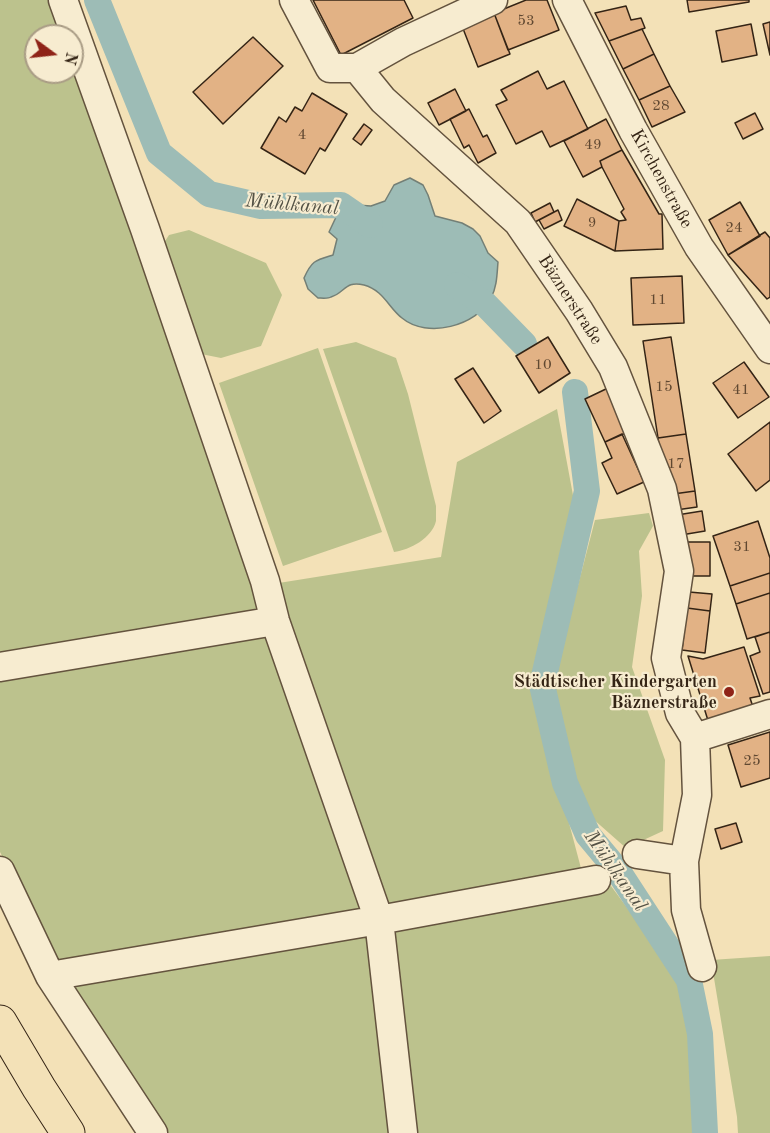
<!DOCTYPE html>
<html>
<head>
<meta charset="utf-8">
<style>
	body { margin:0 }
	#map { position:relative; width:770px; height:1133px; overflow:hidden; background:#f3e1b7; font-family:"Old Standard TT",serif }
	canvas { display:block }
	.north { position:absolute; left:24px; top:24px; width:60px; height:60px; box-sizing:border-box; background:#f7ecd0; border:2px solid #a99c85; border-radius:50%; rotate:105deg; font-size:16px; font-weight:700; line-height:24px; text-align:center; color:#342415 }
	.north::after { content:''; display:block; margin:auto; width:21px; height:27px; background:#8f2418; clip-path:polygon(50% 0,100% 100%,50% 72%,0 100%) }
</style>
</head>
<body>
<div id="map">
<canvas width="770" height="1133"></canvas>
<div class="north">N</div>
</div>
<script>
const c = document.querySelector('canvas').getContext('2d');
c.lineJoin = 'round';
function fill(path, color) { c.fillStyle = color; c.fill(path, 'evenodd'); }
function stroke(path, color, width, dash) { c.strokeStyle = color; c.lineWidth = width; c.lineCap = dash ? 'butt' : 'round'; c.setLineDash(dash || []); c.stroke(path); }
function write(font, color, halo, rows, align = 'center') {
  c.font = font + ' "Old Standard TT",serif'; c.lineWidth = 4.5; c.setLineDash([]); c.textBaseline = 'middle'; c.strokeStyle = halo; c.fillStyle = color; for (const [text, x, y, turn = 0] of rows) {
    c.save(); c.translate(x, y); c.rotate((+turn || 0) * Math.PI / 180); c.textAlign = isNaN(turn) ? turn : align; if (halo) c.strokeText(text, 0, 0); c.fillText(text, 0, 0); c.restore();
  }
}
fill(new Path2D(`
	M0 0H55L68 36H36V72H72V47L260 586 441 557 457 462 557 409 575 506 532 683 587 891 611 886 685 986 697 1133H159L91 1032 0 852Z
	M189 230 266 263 282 295 261 346 221 358 196 353 160 249 169 235Z
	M356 342 396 358 408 394 436 506C436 511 436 517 436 521 432 538 410 550 394 552L323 349Z
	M318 348 382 532 283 566 219 383Z
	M649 513 653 526 639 551 642 596 632 667 665 760 663 831 626 848 584 811 552 685 595 520Z
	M770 956V1133H738L737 1117 711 960Z`), '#bcc28d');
const water = new Path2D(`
	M410 178 423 185 428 195 435 216 462 223 473 229 480 236 488 253 498 262C497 274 497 287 491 298 477 326 427 339 402 318 389 308 383 290 364 285 345 280 345 293 331 297 328 299 321 298 318 298L308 289 304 278C312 260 316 260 333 255L337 239 329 232 345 198 356 205 371 206 385 201 394 185Z`);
fill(water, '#9dbcb6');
stroke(water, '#737f76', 1.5);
stroke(new Path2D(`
	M97 0 159 153 209 194 261 206 341 205 370 225
	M457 285 486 305 524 344
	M575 392 587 491 542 685 565 783 588 835 618 871 689 980 700 1034 705 1133`), '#9dbcb6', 26);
const building = new Path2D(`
	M313 0H404L413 18 341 55Z
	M526 0H547L559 30 508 50 494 13Z
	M687 0H749V2L689 12Z
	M626 6 631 20 641 18 645 28 609 41 595 13Z
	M494 13 510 54 478 67 462 26Z
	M770 22V55L763 24Z
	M751 24 757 55 722 62 716 31Z
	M642 29 654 54 623 69 609 41Z
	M253 37 283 66 223 124 193 92Z
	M654 54 670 86 639 100 623 69Z
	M538 71 547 89 564 81 588 129 550 147 542 131 516 144 496 105 507 100 501 90Z
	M670 86 685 112 652 127 639 100Z
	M455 89 466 111 439 125 428 103Z
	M312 93 347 114 325 151 320 148 305 174 261 148 279 117 286 122 295 107 302 111Z
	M469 109 483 137 487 135 496 153 478 163 469 145 464 148 450 119Z
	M755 113 763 129 743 139 735 123Z
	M606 119 622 150 600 161 602 167 583 177 564 141Z
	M364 124 372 130 361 145 353 139Z
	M622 150 659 214H662L663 249 615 251 619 221 626 220 621 212 624 209 602 167 600 161Z
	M577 199 619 221 615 251 564 226Z
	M740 202 760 236 728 255 709 220Z
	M550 203 554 212 535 222 531 213Z
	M558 210 562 220 544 229 539 220Z
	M765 232 770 238V297L767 299 728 255Z
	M682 276 684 323 633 325 631 278Z
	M548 337 570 373 539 393 516 356Z
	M671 337 686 434 658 438 643 341Z
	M744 362 769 397 738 418 713 383Z
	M473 368 501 411 484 423 455 379Z
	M608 388 628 432 605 442 585 399Z
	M770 422V480L756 491 728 454Z
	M622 434 644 482 617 494 602 463 612 458 605 442Z
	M686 434 695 491 666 495 658 438Z
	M695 491 697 507 669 511 666 495Z
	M702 511 705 531 681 535 677 515Z
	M758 521 770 558V573L730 586 713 536Z
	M687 542H710V576H687Z
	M770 573V593L736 604 730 586Z
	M689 592 712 594 710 611 687 608Z
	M770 593V632L747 639 736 604Z
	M687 608 710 611 705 653 682 650Z
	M770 632V692L763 694 750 656 760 652 755 637Z
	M744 647 760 696 750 698 755 713 710 727 688 656 703 659Z
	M770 732V778L741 787 728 745Z
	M736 823 742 842 721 849 715 829Z`);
fill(building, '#e2b285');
stroke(building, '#342415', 1.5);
const minor = new Path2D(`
	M63 0 145 229 265 581 275 621 379 920 403 1133
	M294 0 330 68H357
	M493 0 403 42 357 68 383 100 518 222 579 311 613 367 662 489 679 571 666 658 680 713 695 738 697 795 684 861 686 910 702 967
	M567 0 633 130 699 247 770 349
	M0 667 275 621
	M695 738 770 714
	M637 854 684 861
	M0 871 50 976 153 1133
	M50 976 379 920 596 880`);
const major = new Path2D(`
	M0 1022 39 1088 68 1133`);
stroke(minor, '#64533e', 31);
stroke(major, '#342415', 35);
stroke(minor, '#f7ecd0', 28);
stroke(major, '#f3e1b7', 33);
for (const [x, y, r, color] of [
	[729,692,6,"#8f2418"]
]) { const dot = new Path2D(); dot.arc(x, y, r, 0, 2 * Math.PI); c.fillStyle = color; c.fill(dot); stroke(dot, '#f7ecd0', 2); }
write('15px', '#604831', null, [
	["53",526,21],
	["28",661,106],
	["4",302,135],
	["49",593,145],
	["9",592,223],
	["24",734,228],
	["11",658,300],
	["10",543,365],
	["15",664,387],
	["41",741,390],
	["17",676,464],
	["31",742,547],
	["25",752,761]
]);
write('18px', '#342415', '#f7ecd0', [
	["Kirchenstraße",661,179,61],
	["Bäznerstraße",570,300,57]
]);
write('bold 18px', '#342415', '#f7ecd0', [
	["Städtischer Kindergarten",717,682],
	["Bäznerstraße",717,703]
], 'right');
write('italic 20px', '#545245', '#f7ecd0', [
	["Mühlkanal",292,205,5],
	["Mühlkanal",615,871,55]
]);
</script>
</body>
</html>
